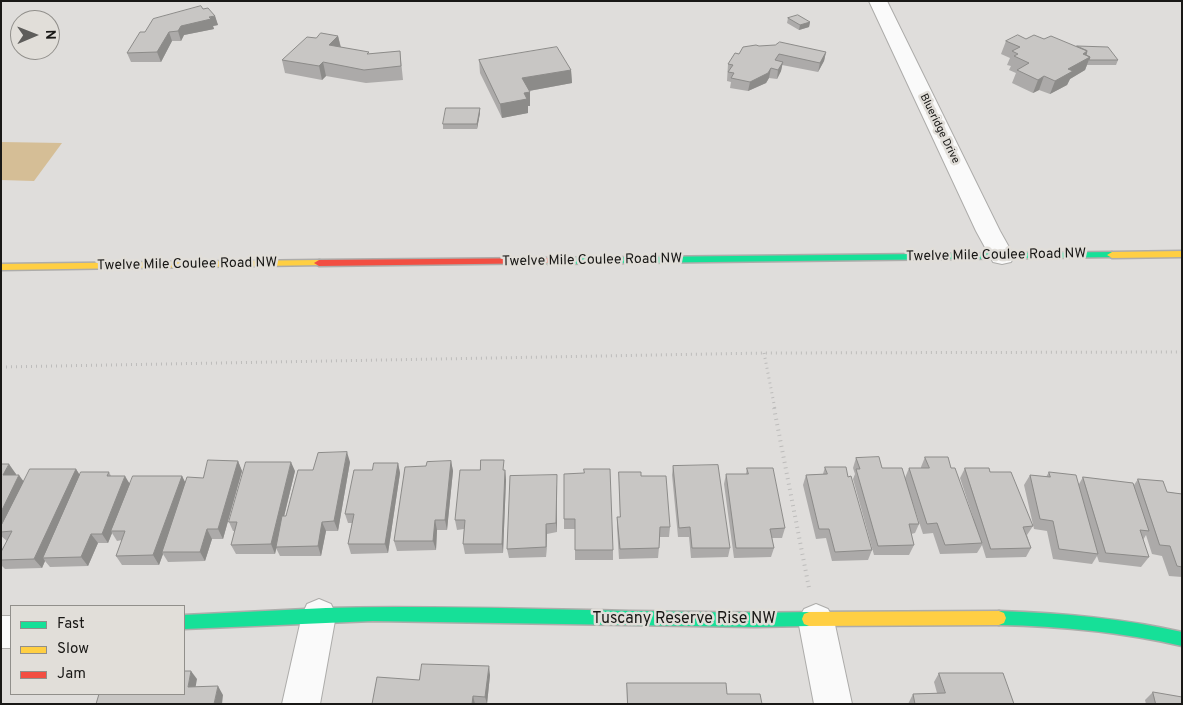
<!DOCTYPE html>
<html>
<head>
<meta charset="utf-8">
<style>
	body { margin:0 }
	#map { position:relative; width:1183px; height:705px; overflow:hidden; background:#dfdddb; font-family:Overpass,sans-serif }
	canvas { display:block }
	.frame { position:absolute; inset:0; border:2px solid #191816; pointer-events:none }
	.legend { position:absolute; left:10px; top:605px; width:175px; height:90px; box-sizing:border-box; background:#e1ded9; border:1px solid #918f8b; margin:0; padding:6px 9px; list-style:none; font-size:15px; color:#191816 }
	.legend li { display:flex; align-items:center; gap:10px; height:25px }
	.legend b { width:25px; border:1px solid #918f8b }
	.north { position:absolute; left:10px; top:10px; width:50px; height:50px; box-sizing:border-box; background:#e1ded9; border:1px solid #918f8b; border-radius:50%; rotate:89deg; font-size:14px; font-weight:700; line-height:20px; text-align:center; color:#191816 }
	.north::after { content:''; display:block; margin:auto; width:18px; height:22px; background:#5e5d5b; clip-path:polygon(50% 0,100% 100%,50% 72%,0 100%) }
</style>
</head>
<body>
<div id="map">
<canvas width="1183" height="705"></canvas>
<div class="frame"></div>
<ul class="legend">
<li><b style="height:6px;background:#16e098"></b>Fast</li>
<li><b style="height:6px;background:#ffcf43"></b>Slow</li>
<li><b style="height:6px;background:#f24e42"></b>Jam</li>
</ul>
<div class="north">N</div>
</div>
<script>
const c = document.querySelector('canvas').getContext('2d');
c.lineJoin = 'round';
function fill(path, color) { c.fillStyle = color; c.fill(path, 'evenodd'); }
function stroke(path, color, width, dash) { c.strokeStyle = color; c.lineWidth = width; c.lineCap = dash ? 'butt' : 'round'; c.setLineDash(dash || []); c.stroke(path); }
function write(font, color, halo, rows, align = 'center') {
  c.font = font + ' Overpass,sans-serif'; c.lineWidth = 5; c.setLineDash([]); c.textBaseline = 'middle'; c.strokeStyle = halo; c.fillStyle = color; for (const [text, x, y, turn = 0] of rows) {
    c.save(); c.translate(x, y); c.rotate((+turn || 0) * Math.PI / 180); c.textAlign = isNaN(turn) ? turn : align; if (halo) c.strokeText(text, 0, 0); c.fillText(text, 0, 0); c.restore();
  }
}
fill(new Path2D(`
	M1 142 62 143 34 181 1 180Z`), '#d5be96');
const street = new Path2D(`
	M869 1H887L1000 231 1014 256 1011 262 1002 264 993 262 976 231Z
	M319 599 331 604 336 615 320 704H282L302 615 307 604Z
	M816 604 828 609 834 620 852 704H814L798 620 804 609Z
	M1 616H11V648H1Z`);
const fast = new Path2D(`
	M1112 252 1117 255 1116 257 548 264 543 261 548 258Z
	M326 608C487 604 648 615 809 612L814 614 816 619 814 624 809 626 754 627 373 621 184 629V615Z
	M999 611C1061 613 1121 618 1182 632V646C1121 632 1061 626 999 625L994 623 992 618 994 613Z`);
const slow = new Path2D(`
	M1182 251V257L1112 258 1107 255 1112 252Z
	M319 260 323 261 324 263 323 265 1 270V264Z
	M999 611 1004 613 1006 618 1004 623 999 625 809 626 804 624 802 619 804 614 809 612Z`);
const jam = new Path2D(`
	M548 258 553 261 552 263 319 266 314 263 319 260Z`);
stroke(street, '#adacaa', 2);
stroke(fast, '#adacaa', 3);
stroke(slow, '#adacaa', 3);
stroke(jam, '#adacaa', 3);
stroke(new Path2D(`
	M764 353 775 409
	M1 367 764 353 1182 352`), '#bdbcbb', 3, [1, 4]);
stroke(new Path2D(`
	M774 408 809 588`), '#bdbcbb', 4, [1, 4.5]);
fill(street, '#fafafa');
fill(fast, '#16e098');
fill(slow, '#ffcf43');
fill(jam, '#f24e42');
fill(new Path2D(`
	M203 9 215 16 218 25 213 26 214 29 184 35 181 41H172L161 62H131L127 53 145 32Z
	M788 18 810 22 809 27 799 30 787 23Z
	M338 36 341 47 369 54 400 51 403 80 366 83 326 76 322 80 285 73 282 60 316 38Z
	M1026 39H1044L1077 47 1118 60 1116 65H1087L1085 70 1070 79 1067 85 1050 94 1039 90 1033 93 1012 83 1016 73 1009 70 1011 66 1007 65 1010 58 1001 54 1006 41Z
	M759 46 826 52 824 61 818 72 782 65 781 71 777 79 769 78 766 83 748 91 730 88 731 82 727 81 728 64 739 54Z
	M479 60 571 70 572 83 529 91 530 106H528V113L502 118 480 73Z
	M480 108V113L477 129H443V124Z
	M925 457 951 468 974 520 960 478 965 468 990 472 1033 526 1027 535 1031 548 1026 557 986 558 982 545 977 553 940 554 933 533 923 534 909 492 919 524 915 533 911 534 914 545 909 555H874L853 479 855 474 853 468 856 458 905 478 909 468H921V467Z
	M238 461 242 471 223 539H212L205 561 168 562 163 554 159 565H122L116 556 122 540 117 541 112 533 108 543H98L88 566 50 567 45 561 42 568 5 569 1 565V552L7 541 1 536V464L16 474V475L24 481 76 469 80 475 109 472 111 476 130 483 182 476 185 482 203 478Z
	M451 461 453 471 447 530H437L436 550 397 551 394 541Z
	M350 462 338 531H326L321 556H280L276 548 275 554H236L231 545 235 531H233L229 522 295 471 284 516H286L313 470Z
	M398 463 400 473 388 553 351 554 348 544 352 523H348L345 514 372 470Z
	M673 466 730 548 728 557 691 558 689 537H678L672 475Z
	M825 467 848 477 872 550 868 560 832 561 826 538 816 539 803 485 806 475 823 474Z
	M747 468 785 528 782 538H772L774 548 771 557 734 558 724 484 726 474H746Z
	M505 470 506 480 503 553 465 554 463 544 464 529 457 530 455 520Z
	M619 472 641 476 670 527 669 537H660L658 558 619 559 617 527V517H620Z
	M1049 472 1079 484 1083 477 1134 485 1138 479 1167 492 1182 494V577L1169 576 1162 556 1152 554 1146 535 1143 540 1149 557 1141 567 1099 562 1097 556 1092 564 1053 559 1047 531 1034 529 1024 485 1030 475 1046 477Z
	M564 474 613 550V560H575V529H564Z
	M557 485V532L547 534 546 557 509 558 507 549Z
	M939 673 1014 704H1016H908L913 694 937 693 934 682Z
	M490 675 487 704H372L419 680Z
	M627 683 727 694 762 704H627Z
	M1153 692 1182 704H1146L1145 700Z`), '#acaaa9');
fill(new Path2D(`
	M215 16 218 25 213 26 214 29 184 35 181 41 178 31 181 26Z
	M810 22 809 27 799 30 800 25Z
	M169 32 172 41 161 62 157 52Z
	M338 36 341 49 329 45Z
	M1087 51 1090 57 1085 70 1070 79 1067 85 1050 94 1055 81 1068 69 1083 54Z
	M826 52 824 61 818 72 820 63Z
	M323 62 326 76 322 80 319 66Z
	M783 62 781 71 777 79 778 70Z
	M771 68 769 78 766 83 748 91 750 82Z
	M571 70 572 83 523 92 522 78Z
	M1044 76 1039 90 1033 93 1038 80Z
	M530 92V106H528V113L502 118 500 104 524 93Z
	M480 108V113L477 129V124Z
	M347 452 350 462 338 531 334 521Z
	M238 461 242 471 223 539 218 529Z
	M451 461 453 471 447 530 445 520Z
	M291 462 295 471 275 554 271 544Z
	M398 463 400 473 388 553 385 544Z
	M9 464 16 474 11 484 3 475Z
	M76 469 82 479 43 558 45 561 42 568 34 559Z
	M505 470 506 480 503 553 502 544Z
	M19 475 26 485 1 532V512Z
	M557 475V532L556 523Z
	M125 476 131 486 111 531 112 533 108 543 102 534Z
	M182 476 187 486 162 552 163 554 159 565 153 555Z
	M435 520 437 530 436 550 433 541Z
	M322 522 326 531 321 556 318 546Z
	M546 524 547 534 546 557Z
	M207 529 212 539 205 561 200 552Z
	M91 534 98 543 88 566 81 557Z
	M489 666 490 675 487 704 485 697Z
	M191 671 197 679 194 696 188 687Z
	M218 686 223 695 222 704H214Z
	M473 696 475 704H472Z`), '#8c8b89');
const building = new Path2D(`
	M201 6 203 9 208 8 215 16 209 17 211 19 181 26 178 31 169 32 157 52 127 53 140 32H145L153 19Z
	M798 15 810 22 800 25 788 18Z
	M321 33 338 36 329 45 369 52 367 54 400 51 401 66 364 70 323 62 319 66 282 60 307 37 316 38Z
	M1018 35 1026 39 1034 35 1044 39 1051 36 1087 51 1083 54 1090 57 1068 69 1073 71 1055 81 1044 76 1038 80 1017 70 1029 63 1014 56 1018 54 1012 51 1020 47 1006 41Z
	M780 42 826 52 820 63 779 54 775 60 783 62 778 70 771 68 768 73 750 82 731 78 734 73 728 72 733 65 728 64 735 53 739 54 743 47 756 45 759 46 775 45Z
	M1077 46 1108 47 1118 60H1089L1090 57 1086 55 1087 51Z
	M557 47 571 70 522 78 530 92 524 93 527 99 500 104 479 60Z
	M446 108H480L477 124H443Z
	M347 452 334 521 322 522 318 546 276 547 282 516H286L298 470H313L318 453Z
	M879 457 882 468H902L919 524H909L914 545 878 546 856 469H860L856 458Z
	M925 457H948L951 468H955L982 543 945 545 937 523 927 524 909 468H929Z
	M208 460 238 461 218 529H207L200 552H162L187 477 203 478Z
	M481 460H504L503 470H505L502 544H463L465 520H455L460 470H480Z
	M451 461 445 520H435L433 541H394L405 467 426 466 427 462Z
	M246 462H291L271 544 231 545 237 522H229Z
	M374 463H398L385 544H348L354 514H345L354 470H372Z
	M1 464H9L3 475H19L1 512Z
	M718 465 730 548H692L690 527 679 528 673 466Z
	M825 467H846L848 477 851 476 872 550 835 552 829 529H819L806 475 827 474Z
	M747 468H773L785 528 770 529 774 548H736L726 474H748Z
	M965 468H989L990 472H1011L1033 526 1023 527 1031 548 991 549Z
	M30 469H76L34 559 1 560V552L12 531 1 532V526Z
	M584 469H610L613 550H575V519H564V474L584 473Z
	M81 472H109L107 476H125L102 534H91L81 557 43 558Z
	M619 472H641V476H666L670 527H660L659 548 620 549 617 517H620Z
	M1049 472 1076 475 1098 554 1059 549 1053 521 1040 519 1030 475 1050 477Z
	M557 475 556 523 546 524V547L507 549 510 476Z
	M133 476H182L153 555 116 556 125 531H111Z
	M1083 477 1133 483 1149 531 1140 530 1149 557 1106 553Z
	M1138 479 1163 481 1167 492 1182 494V567L1177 566 1170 546 1160 545Z
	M422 664 489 666 485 697 473 696 472 704H372L377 677 419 680Z
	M184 671H191L188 687 218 686 214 704H96L99 694H184Z
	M939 673H1003L1014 704H1016H915L913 694 945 693Z
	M627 683H726L727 694H760L762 704H628Z
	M1153 692 1182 697V704H1156Z`);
fill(building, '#c8c6c4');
stroke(building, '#8c8b89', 1);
write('11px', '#191816', '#e1ded9', [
	["Blueridge Drive",939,129,64]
]);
write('14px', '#191816', '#e1ded9', [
	["Twelve Mile Coulee Road NW",996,256,-1],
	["Twelve Mile Coulee Road NW",592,261,-1],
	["Twelve Mile Coulee Road NW",187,265,-1]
]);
write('16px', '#191816', '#e1ded9', [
	["Tuscany Reserve Rise NW",684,620]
]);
</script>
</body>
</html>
